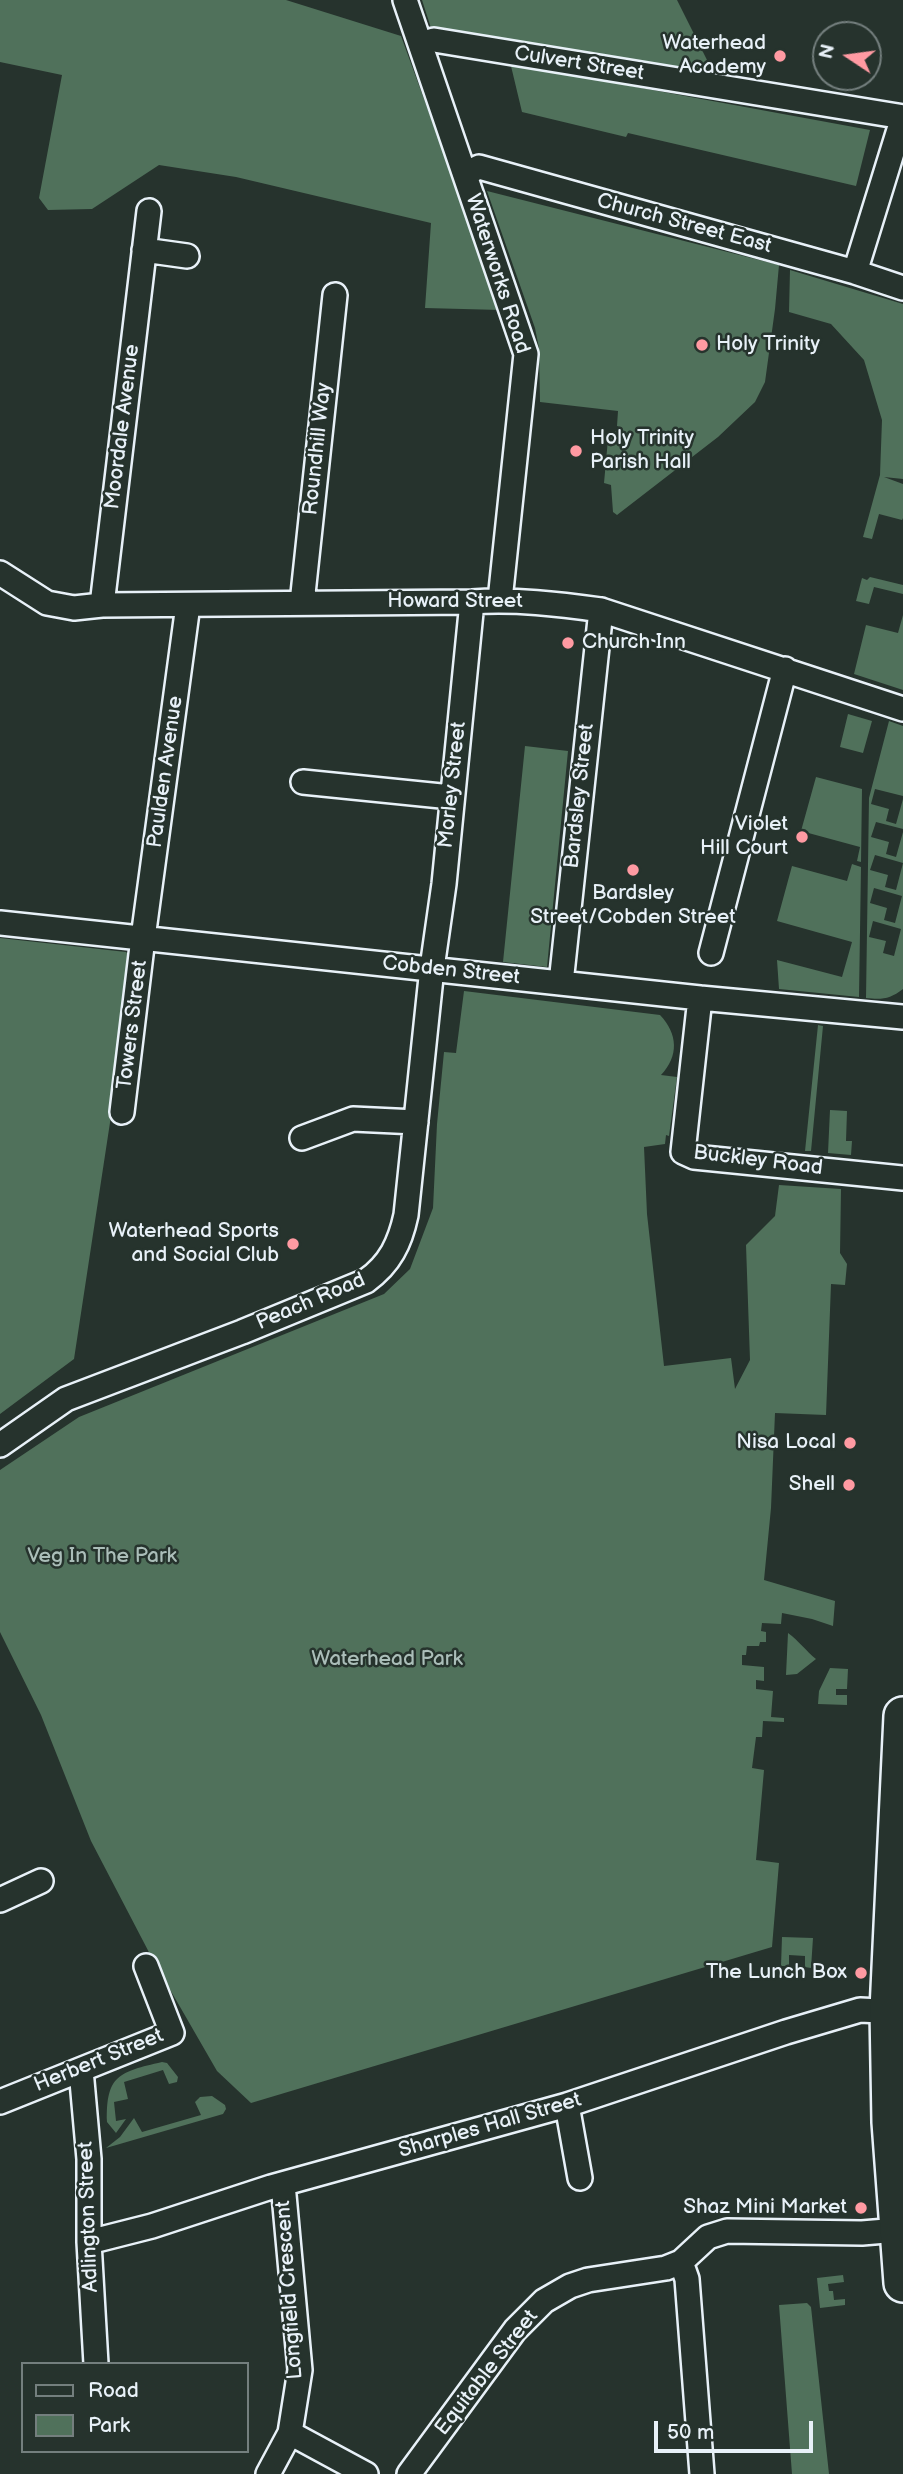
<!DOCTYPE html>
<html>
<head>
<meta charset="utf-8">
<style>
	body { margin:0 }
	#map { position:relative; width:903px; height:2474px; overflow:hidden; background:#26332d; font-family:"Balsamiq Sans",sans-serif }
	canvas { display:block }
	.legend { position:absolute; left:21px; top:2362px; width:228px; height:91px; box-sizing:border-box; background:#26332d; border:2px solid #747f7e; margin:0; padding:9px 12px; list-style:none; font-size:21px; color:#e8f1f8 }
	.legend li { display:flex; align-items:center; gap:14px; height:35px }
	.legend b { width:35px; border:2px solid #747f7e }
	.north { position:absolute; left:812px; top:21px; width:70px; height:70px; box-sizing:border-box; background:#26332d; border:2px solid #747f7e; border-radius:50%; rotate:283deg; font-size:19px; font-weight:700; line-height:28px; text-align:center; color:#e8f1f8 }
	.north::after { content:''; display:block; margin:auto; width:24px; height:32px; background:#ff9aa2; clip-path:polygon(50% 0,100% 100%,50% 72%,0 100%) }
	.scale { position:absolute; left:654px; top:2421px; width:159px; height:32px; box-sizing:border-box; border:4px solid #e8f1f8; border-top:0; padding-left:9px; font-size:21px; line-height:24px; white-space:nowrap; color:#e8f1f8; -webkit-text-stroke:5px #26332d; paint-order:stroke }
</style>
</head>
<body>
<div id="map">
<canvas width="903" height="2474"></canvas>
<ul class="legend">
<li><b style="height:9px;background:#26332d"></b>Road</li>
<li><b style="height:19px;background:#50715b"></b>Park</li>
</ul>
<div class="north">N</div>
<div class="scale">50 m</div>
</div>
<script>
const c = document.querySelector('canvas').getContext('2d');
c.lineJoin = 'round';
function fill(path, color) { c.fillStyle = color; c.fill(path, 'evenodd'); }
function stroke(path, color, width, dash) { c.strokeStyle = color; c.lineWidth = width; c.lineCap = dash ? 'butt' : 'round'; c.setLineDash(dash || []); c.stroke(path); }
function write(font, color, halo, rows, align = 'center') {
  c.font = font + ' "Balsamiq Sans",sans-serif'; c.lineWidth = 5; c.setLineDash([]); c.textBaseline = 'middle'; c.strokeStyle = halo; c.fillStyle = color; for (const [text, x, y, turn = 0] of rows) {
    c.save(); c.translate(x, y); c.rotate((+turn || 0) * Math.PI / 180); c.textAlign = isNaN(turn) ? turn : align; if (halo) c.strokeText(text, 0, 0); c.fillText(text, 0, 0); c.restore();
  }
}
fill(new Path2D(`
	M0 0H286L401 36 501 310 425 308 431 223 236 177 159 165 92 209 48 210 39 198 62 75 0 62Z
	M422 0H677L708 62 703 74 441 32 431 28Z
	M511 66H522L870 130 856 186 628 133 626 137 522 112Z
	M487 191 779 265 775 309 765 382 755 402 718 437 617 515 613 512 611 485 604 483 608 439 620 427 617 426 618 411 540 402 539 348 535 328Z
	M790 270 903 304V479L884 477 903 484V518L902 520 879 514 872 539 863 537 880 475 882 420 864 360 831 324 789 312Z
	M870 577 903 585V594L874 587 869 604 856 601 862 578 867 580Z
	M903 615V690L854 674 866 625 898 633Z
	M848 714 872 721 863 753 840 747Z
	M889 721 903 726V796L875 789 871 804 889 809 886 821 896 824 903 799V829L876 822 871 837 889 842 886 854 896 857 903 832V989C890 999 882 1000 866 998L869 798ZM875 855 903 863 896 890 885 887 888 875 870 870ZM874 888 902 896 895 923 884 920 887 908 870 903ZM873 921 901 929 894 956 883 953 886 941 869 937Z
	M525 746 568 751 547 967 503 962Z
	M816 777 862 789 861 862 857 861 860 847 801 831Z
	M852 864 861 867 859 997 779 989 777 960 842 977 852 942 777 921 792 866 847 881Z
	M0 938 126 952 130 956 111 1116 74 1359 0 1414Z
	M464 991 660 1015C678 1034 679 1056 661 1075L677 1077 669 1136 666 1135 665 1144 644 1147 647 1214 664 1366 731 1358 735 1389 750 1360 746 1245 775 1216 779 1185 841 1189 840 1253 847 1264 845 1285 831 1284 826 1415 775 1413 771 1508 764 1580 835 1601 833 1626 812 1619 782 1613 781 1624 762 1623 761 1631 766 1632V1642H760L759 1646H747L746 1655H742V1665L764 1667V1681L756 1680V1689L773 1691 771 1717 784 1718V1722L763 1721 762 1737H756L752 1768 764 1770 756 1860 779 1863 772 1947 251 2103 217 2071 153 1960 91 1841 41 1715 0 1632V1470L79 1417 384 1294 410 1269 433 1208 437 1124 444 1052 456 1053Z
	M818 1025 823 1026 811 1151H805Z
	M830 1110 847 1111 846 1141H852L851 1155 828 1153Z
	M788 1633C799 1641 806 1651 816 1659L797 1674 786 1675Z
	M830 1668 848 1669 847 1689H836V1695H847V1705L818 1704 819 1691Z
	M782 1937 813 1938 811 1968 805 1967V1956L789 1955V1966H781Z
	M162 2062 167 2063 178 2077 177 2082 169 2084 163 2070 124 2082 128 2099 114 2102 116 2121 126 2119 116 2133 107 2122C106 2075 119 2072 162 2062Z
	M212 2096 225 2105 226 2109 223 2114 106 2148 120 2137 134 2118 142 2132 201 2115 195 2102 200 2097Z
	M843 2275 844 2282 828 2284 829 2291H833L834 2300 845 2299V2305L820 2308 817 2278Z
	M807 2303 811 2307 829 2474H792L779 2305Z`), '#50715b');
const minor = new Path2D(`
	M405 0 526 354 500 600
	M421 44 434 40 903 117
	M465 174 479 167 855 272 903 288
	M144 250 187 256
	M855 272 903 117
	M0 573 47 603 74 608 102 605 472 602C515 599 558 604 601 610L903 709
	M302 603 335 295
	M102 605 149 211
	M303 782 451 797
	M0 923 700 998 903 1017
	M711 953 785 669
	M561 983 601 610
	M700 998 683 1152 694 1157 903 1178
	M122 1112 143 938 188 605
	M302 1138 353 1119 416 1122
	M0 1445 66 1399 242 1332 366 1281C390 1264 400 1243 406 1215L432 968 444 884 472 602
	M0 1900 41 1881
	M81 2070 89 2159V2242L96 2364
	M0 2102 172 2033 146 1966
	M567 2105 580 2178
	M89 2242 152 2226 271 2187 567 2105 786 2032 860 2010 902 2012
	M681 2262 687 2279 702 2474
	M290 2433 366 2474
	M268 2474 290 2433 300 2370 283 2184
	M409 2474 515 2330 544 2301 570 2286 588 2280 666 2268 681 2262 708 2237 727 2231 862 2233 898 2230`);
const primary = new Path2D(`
	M903 1716 889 2010 891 2122 903 2283`);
stroke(minor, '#e8f1f8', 28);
stroke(primary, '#e8f1f8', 42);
stroke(minor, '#26332d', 23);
stroke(primary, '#26332d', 37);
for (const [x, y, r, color] of [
	[780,56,7,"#ff9aa2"],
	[702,345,7,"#ff9aa2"],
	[576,451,7,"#ff9aa2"],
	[568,643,7,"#ff9aa2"],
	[802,837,7,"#ff9aa2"],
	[633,870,7,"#ff9aa2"],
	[293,1244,7,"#ff9aa2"],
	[850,1443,7,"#ff9aa2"],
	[849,1485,7,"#ff9aa2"],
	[861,1973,7,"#ff9aa2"],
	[861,2208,7,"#ff9aa2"]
]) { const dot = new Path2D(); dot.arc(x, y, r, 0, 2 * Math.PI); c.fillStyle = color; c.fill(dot); stroke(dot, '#26332d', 2.5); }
write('21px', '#e8f1f8', '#26332d', [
	["Waterhead",766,44],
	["Academy",766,68],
	["Holy Trinity",716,345,"left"],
	["Holy Trinity",590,439,"left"],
	["Parish Hall",590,463,"left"],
	["Church Inn",582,643,"left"],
	["Violet",788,825],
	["Hill Court",788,849],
	["Bardsley",633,894,"center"],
	["Street/Cobden Street",633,918,"center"],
	["Waterhead Sports",279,1232],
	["and Social Club",279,1256],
	["Nisa Local",836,1443],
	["Shell",835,1485],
	["The Lunch Box",847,1973],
	["Shaz Mini Market",847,2208]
], 'right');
write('21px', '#e8f1f8', '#26332d', [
	["Culvert Street",579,64,9],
	["Church Street East",684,224,15],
	["Waterworks Road",497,274,72],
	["Moordale Avenue",123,427,-83],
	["Roundhill Way",318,449,-84],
	["Howard Street",455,602],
	["Paulden Avenue",166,772,-82],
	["Morley Street",453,785,-84],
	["Bardsley Street",580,796,-84],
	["Cobden Street",451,971,6],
	["Towers Street",133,1025,-83],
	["Buckley Road",758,1161,7],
	["Peach Road",311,1302,-23],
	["Herbert Street",99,2061,-22],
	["Sharples Hall Street",490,2126,-16],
	["Adlington Street",89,2217,-92],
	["Longfield Crescent",290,2290,-94],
	["Equitable Street",487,2373,-52]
]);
write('21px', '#abbeb9', '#26332d', [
	["Veg In The Park",102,1557],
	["Waterhead Park",387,1660]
]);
</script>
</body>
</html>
